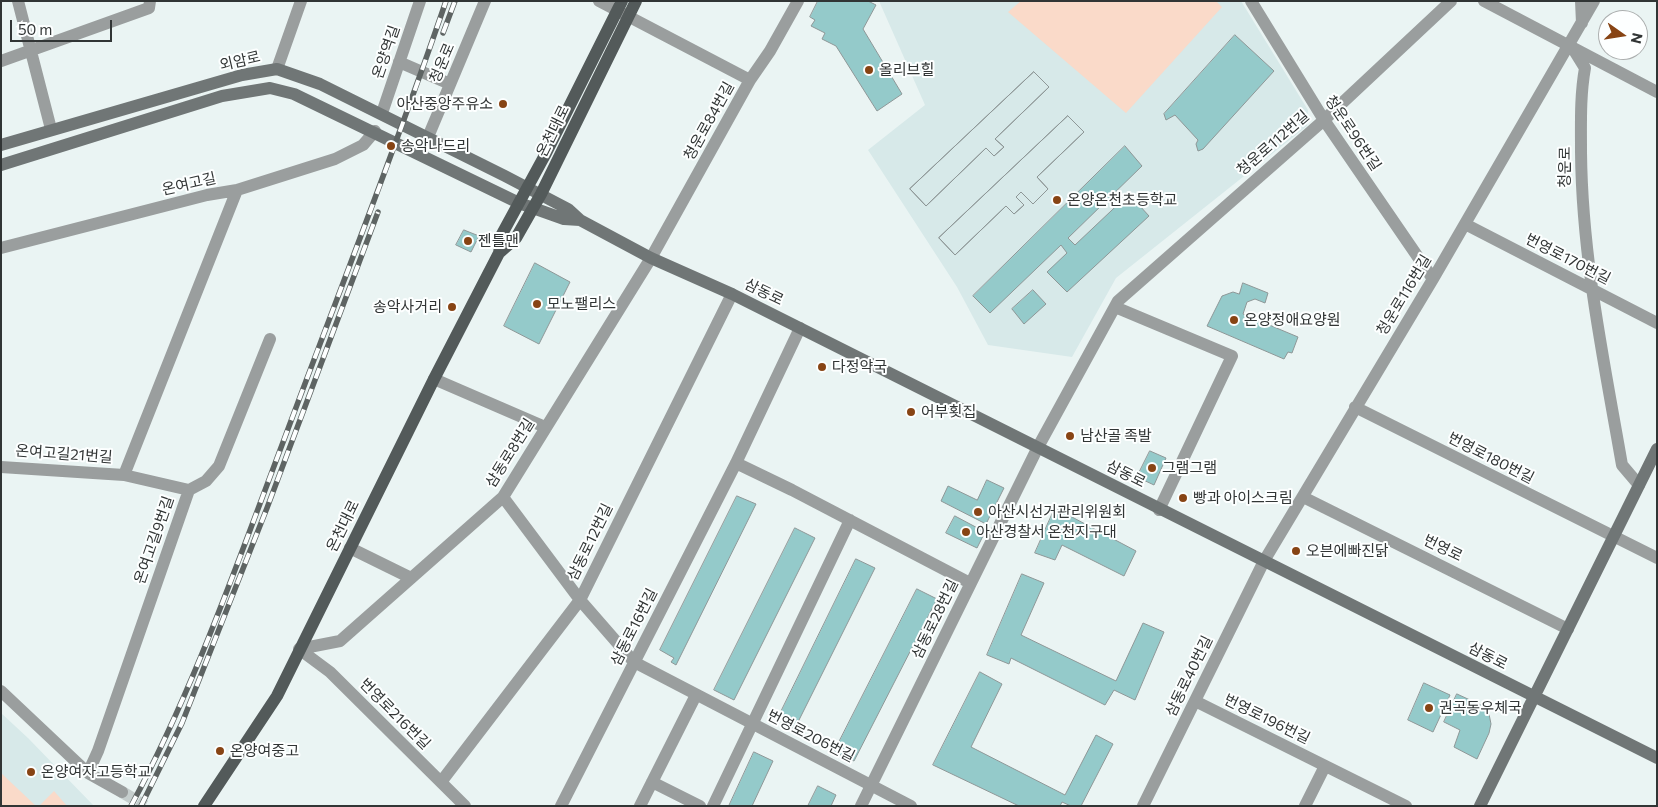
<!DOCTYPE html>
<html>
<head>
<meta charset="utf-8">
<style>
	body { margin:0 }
	#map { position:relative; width:1658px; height:807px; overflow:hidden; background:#eaf4f3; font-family:Commissioner,sans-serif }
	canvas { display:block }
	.frame { position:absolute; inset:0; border:2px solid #313535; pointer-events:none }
	.north { position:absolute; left:1598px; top:10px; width:50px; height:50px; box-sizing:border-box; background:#fdffff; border:1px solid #abaeae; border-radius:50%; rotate:103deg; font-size:14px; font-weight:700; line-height:20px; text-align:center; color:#313535 }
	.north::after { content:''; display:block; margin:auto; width:18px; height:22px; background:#874414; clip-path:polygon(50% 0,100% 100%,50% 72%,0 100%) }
	.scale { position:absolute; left:10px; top:20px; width:102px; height:22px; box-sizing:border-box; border:2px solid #313535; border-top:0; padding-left:6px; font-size:15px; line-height:18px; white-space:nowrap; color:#313535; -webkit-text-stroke:4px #fdffff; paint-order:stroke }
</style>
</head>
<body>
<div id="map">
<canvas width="1658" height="807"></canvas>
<div class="frame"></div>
<div class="north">N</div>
<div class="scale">50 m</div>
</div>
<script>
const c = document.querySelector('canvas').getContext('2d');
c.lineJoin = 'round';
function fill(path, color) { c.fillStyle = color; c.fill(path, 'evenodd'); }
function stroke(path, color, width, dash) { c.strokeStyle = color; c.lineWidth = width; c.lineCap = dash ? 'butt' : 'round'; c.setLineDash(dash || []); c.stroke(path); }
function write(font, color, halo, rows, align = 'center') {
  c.font = font + ' Commissioner,"Noto Sans KR",sans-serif'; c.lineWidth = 4; c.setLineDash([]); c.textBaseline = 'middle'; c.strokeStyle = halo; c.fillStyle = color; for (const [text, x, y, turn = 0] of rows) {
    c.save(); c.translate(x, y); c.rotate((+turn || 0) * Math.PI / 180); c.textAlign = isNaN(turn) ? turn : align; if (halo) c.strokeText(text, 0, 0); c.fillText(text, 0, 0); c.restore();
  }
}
fill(new Path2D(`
	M879 1H1241L1308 110 1307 126 1116 278 1072 357 988 345 957 287 868 150 925 105Z
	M1 713 28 738 94 806H1Z`), '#d7e9e9');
fill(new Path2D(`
	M1021 1H1216L1222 7 1126 113 1008 12Z
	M1 773 36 806H1Z
	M54 791 67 806H39Z`), '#fadac9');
const building = new Path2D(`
	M818 1H868L876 5 863 29 902 94 877 111 836 46 822 39 825 33 811 26 815 20 810 17Z
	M1235 35 1274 71 1203 149 1198 151 1196 144 1198 140 1175 115 1166 120 1164 114Z
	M1034 72 1049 87 995 139 1004 147 994 156 986 148 926 206 910 189Z
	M1034 72 1049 87 995 139 1004 147 994 156 986 148 926 206 910 189Z
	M1068 116 1084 132 1037 177 1048 189 1033 204 1021 192 1016 197 1024 205 1014 214 1006 206 955 255 939 238Z
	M1068 116 1084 132 1037 177 1048 189 1033 204 1021 192 1016 197 1024 205 1014 214 1006 206 955 255 939 238Z
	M1125 146 1142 166 1068 238 1075 245 1129 194 1149 216 1067 292 1047 272 1067 253 1061 245 990 313 973 296Z
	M464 230 479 236 471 252 456 245Z
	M535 263 570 282 539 344 504 326Z
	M1243 283 1268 293 1265 303 1255 299 1247 302 1243 314 1298 337 1292 353 1288 352 1284 359 1207 326 1222 296 1233 292 1239 294Z
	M1033 290 1046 304 1024 324 1012 309Z
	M1150 451 1166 458 1154 485 1137 477Z
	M987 480 1004 488 986 524 941 501 948 486 977 500Z
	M737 496 756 504 676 665 671 662 674 658 660 650Z
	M1055 508 1136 551 1124 576 1062 545 1055 560 1035 553Z
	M955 516 985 532 977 548 946 533Z
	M795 528 815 538 734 700 714 690Z
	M856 559 875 568 794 730 788 727 790 723 778 718Z
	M1022 574 1044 583 1021 635 1116 681 1143 623 1164 632 1135 700 1114 690 1105 705 1011 658 1009 664 987 655Z
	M917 589 937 599 854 761 834 752Z
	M980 672 1002 684 971 747 1065 795 1096 735 1113 744 1081 806H1071L1062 802 1060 806H1019L933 765Z
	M1424 683 1450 695 1433 732 1408 720Z
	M1457 694 1483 706 1489 714 1491 724 1489 733 1477 759 1454 747 1460 730 1444 722Z
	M754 752 773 761 752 806H729Z
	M818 786 836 795 831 806H808Z`);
fill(building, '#94caca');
stroke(building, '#8e9797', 1);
stroke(new Path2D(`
	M122 792 145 806`), '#c5cecd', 12, [12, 6]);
stroke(new Path2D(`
	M18 1 51 129
	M599 1 750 80
	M1251 1 1324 120 1433 279
	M1484 1 1657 92
	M1581 1 1582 23
	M1572 47 1585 68C1580 96 1581 123 1581 152 1582 258 1604 361 1622 465L1639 485
	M1 61 149 8 150 1
	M399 62 450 84
	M277 69 301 1
	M382 113 420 1
	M428 137 485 1
	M1465 224 1657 323
	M1 248 207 195 237 190 335 159 363 145 375 131
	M1115 307 1232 356 1159 510
	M434 379 545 427
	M1355 407 1657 558
	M736 463 792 490 970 583
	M1 467 124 475
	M189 490 206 481 219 466 270 339
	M503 497 580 600 634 662 911 806
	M1303 497 1568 629
	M350 548 411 578
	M299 649 340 641 503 497 651 258 750 80 770 51 798 1
	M299 649 330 672 465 806
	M1 691 88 773 122 792
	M1195 701 1406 806
	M88 773 98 751 189 490 124 475 237 190
	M441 782 580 600 732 294
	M652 782 700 806
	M561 806 736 463 800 328
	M640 806 696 695
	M713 806 850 520
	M861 806 1038 447 1118 301 1324 120 1451 1
	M1143 806 1264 561 1433 279 1594 1
	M1305 806 1325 766`), '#9a9e9e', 12);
stroke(new Path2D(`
	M1 145 242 75 277 69 320 84 505 176 568 209 580 220 651 258 732 294 1657 758
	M1 165 222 96 270 88 294 94 519 203 564 219 580 220
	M1480 806 1657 449`), '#707676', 12);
stroke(new Path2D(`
	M499 253 516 238 541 194 636 1
	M204 806 277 696 434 379 499 253 502 234 545 155 622 1`), '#535a5a', 12);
const rail = new Path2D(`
	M443 33 455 1
	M131 806C194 689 238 561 285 437 339 292 396 148 446 1
	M141 806 182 723 267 508 378 212`);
stroke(rail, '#5e6463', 5.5);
stroke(rail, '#fdffff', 4, [11]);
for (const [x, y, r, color] of [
	[869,70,5,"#874414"],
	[503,104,5,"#874414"],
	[391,146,5,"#874414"],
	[1057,200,5,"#874414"],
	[468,241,5,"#874414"],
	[537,304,5,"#874414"],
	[452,307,5,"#874414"],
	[1234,320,5,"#874414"],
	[822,367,5,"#874414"],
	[911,412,5,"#874414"],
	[1070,436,5,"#874414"],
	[1152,468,5,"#874414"],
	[1183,498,5,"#874414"],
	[978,512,5,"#874414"],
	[966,532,5,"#874414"],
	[1296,551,5,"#874414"],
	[1429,708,5,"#874414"],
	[220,751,5,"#874414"],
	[31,772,5,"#874414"]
]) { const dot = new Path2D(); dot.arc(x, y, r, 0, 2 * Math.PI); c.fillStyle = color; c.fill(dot); stroke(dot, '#fdffff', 2); }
write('15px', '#313535', '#fdffff', [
	["온양역길",386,52,-71],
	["외암로",240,61,-13],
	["청운로",442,63,-67],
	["청운로84번길",709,121,-61],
	["온천대로",553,131,-64],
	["청운로96번길",1353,133,56],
	["청운로112번길",1273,143,-41],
	["청운로",1565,167,-90],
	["온여고길",189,184,-13],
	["번영로170번길",1568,259,27],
	["삼동로",764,292,26],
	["청운로116번길",1404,295,-59],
	["삼동로8번길",510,453,-58],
	["온여고길21번길",64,454,4],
	["번영로180번길",1491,458,27],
	["삼동로",1126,474,27],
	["온천대로",343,526,-64],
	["온여고길9번길",154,540,-71],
	["삼동로12번길",590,542,-64],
	["번영로",1443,548,26],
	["삼동로28번길",935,619,-64],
	["삼동로16번길",634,627,-63],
	["삼동로",1488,656,27],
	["삼동로40번길",1189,676,-64],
	["번영로216번길",395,714,45],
	["번영로196번길",1267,719,26],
	["번영로206번길",811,736,27]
]);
write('15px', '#313535', '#fdffff', [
	["올리브힐",879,70],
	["아산중앙주유소",493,104,"right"],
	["송악나드리",401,146],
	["온양온천초등학교",1067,200],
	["젠틀맨",478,241],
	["모노팰리스",547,304],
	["송악사거리",442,307,"right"],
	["온양정애요양원",1244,320],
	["다정약국",832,367],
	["어부횟집",921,412],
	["남산골 족발",1080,436],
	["그램그램",1162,468],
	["빵과 아이스크림",1193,498],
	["아산시선거관리위원회",988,512],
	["아산경찰서 온천지구대",976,532],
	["오븐에빠진닭",1306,551],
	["권곡동우체국",1439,708],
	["온양여중고",230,751],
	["온양여자고등학교",41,772]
], 'left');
</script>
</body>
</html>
